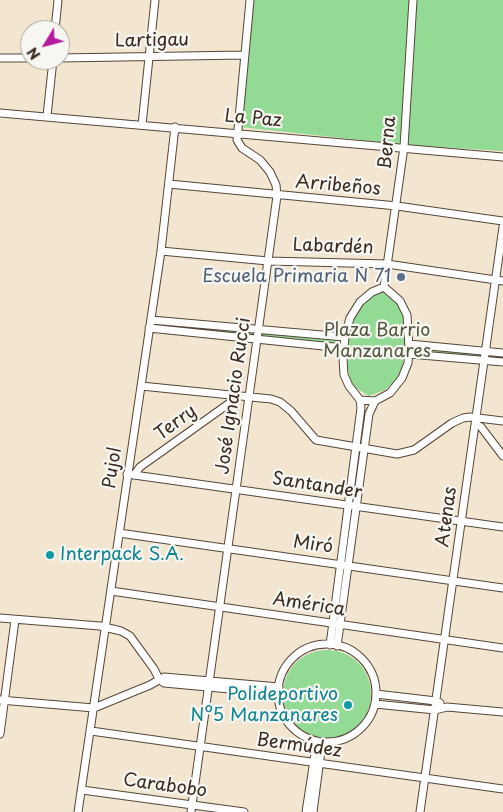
<!DOCTYPE html>
<html>
<head>
<meta charset="utf-8">
<style>
	body { margin:0 }
	#map { position:relative; width:503px; height:812px; overflow:hidden; background:#f2e6d0; font-family:"Playpen Sans",sans-serif }
	canvas { display:block }
	.north { position:absolute; left:20px; top:20px; width:50px; height:50px; box-sizing:border-box; background:#f6f6f2; border:1px solid #aba49d; border-radius:50%; rotate:233deg; font-size:14px; font-weight:700; line-height:20px; text-align:center; color:#3b2a1e }
	.north::after { content:''; display:block; margin:auto; width:18px; height:22px; background:#b5179e; clip-path:polygon(50% 0,100% 100%,50% 72%,0 100%) }
</style>
</head>
<body>
<div id="map">
<canvas width="503" height="812"></canvas>
<div class="north">N</div>
</div>
<script>
const ctx = document.querySelector('canvas').getContext('2d');
ctx.lineJoin = 'round';
function fill(path, color) { ctx.fillStyle = color; ctx.fill(path, 'evenodd'); }
const poly = rows => new Path2D(rows.map(r => 'M' + r).join(''));
function strokePath(path, color, width, dash) { ctx.strokeStyle = color; ctx.lineWidth = width; ctx.lineCap = dash ? 'butt' : 'round'; ctx.setLineDash(dash || []); ctx.stroke(path); }
function label(font, color, halo, rows, align = 'center') {
  ctx.font = font + ' "Playpen Sans",sans-serif'; ctx.lineWidth = 4.5; ctx.setLineDash([]); ctx.textBaseline = 'middle'; ctx.strokeStyle = halo; ctx.fillStyle = color; for (const [text, x, y, turn = 0] of rows) {
    ctx.save(); ctx.translate(x, y); ctx.rotate((+turn || 0) * Math.PI / 180); ctx.textAlign = isNaN(turn) ? turn : align; if (halo) ctx.strokeText(text, 0, 0); ctx.fillText(text, 0, 0); ctx.restore();
  }
}
fill(poly([
	[254,0,409,0,401,140,398,144,240,127],
	[416,0,503,0,503,151,407,145],
	[382,291,392,295,401,308,406,327,406,354,400,372,395,381,385,390,369,396,356,388,350,379,348,368,348,337,353,320,362,303,376,293],
	[153,322,256,332,255,336,152,327],
	[263,332,342,340,342,346,262,338],
	[412,348,484,354,484,358,412,352],
	'283 694a44 44 0 1 1 88 0a44 44 0 1 1-88 0Z'
]), '#93da94');
const minor = poly([
	[55,30,58,0],
	[0,58,30,58],
	[60,58,244,55],
	[0,113,503,157],
	[47,116,53,60],
	[142,125,155,0],
	[169,184,397,206,503,221],
	[161,251,268,261,387,264,503,281],
	[384,287,404,147,413,0],
	[151,320,345,337],
	[149,328,343,348],
	[409,344,503,353],
	[409,354,503,362],
	[141,386,271,399,280,402,291,411,316,440,397,454,414,450,452,423,463,418,470,417,503,421],
	[360,400,375,401,390,393,402,378,408,363,409,348,407,315,400,301,384,287],
	[476,424,481,427,503,456],
	[127,474,503,527],
	[134,475,140,467,231,402,238,395],
	[119,533,503,588],
	[111,591,503,648],
	[0,618,100,626,121,631,130,636,154,669,159,679,164,683,273,693,279,695],
	'278 693a49 49 0 1 1 98 0a49 49 0 1 1-98 0Z',
	[330,645,361,408,360,400,349,386,344,375,343,358,345,337,350,318,360,302,372,292,384,287],
	[337,646,369,414,375,401],
	[376,694,436,701,440,703],
	[0,700,94,708,150,685,164,677,279,687],
	[375,704,435,710,447,707,503,712],
	[91,731,503,789],
	[0,734,15,620],
	[82,790,244,812],
	[78,812,161,251,175,127],
	[191,812,277,196,276,185,270,172,260,160,242,148,237,140,250,0],
	[306,812,315,754,311,739],
	[313,812,321,751,326,742],
	[420,812,503,227]
]);
strokePath(minor, '#564639', 9);
strokePath(minor, '#fff', 7);
for (const [x, y, r, color] of [
	[401,277,5,"#5c6f8a"],
	[50,555,5,"#0f9aa8"],
	[348,705,5,"#0f9aa8"]
]) { const dot = new Path2D(); dot.arc(x, y, r, 0, 2 * Math.PI); ctx.fillStyle = color; ctx.fill(dot); strokePath(dot, '#f6f6f2', 2); }
label('18px', '#3b2a1e', '#f6f6f2', [
	["Lartigau",152,41,-1],
	["La Paz",253,119,5],
	["Berna",388,143,-85],
	["Arribeños",338,186,5],
	["Labardén",333,247,2],
	["José Ignacio Rucci",234,396,-82],
	["Terry",176,423,-36],
	["Pujol",113,468,-81],
	["Santander",317,486,9],
	["Atenas",447,517,-82],
	["Miró",313,545,8],
	["América",309,605,9],
	["Bermúdez",299,746,8],
	["Carabobo",165,786,8]
]);
label('18px', '#4e5e75', '#f6f6f2', [
	["Escuela Primaria N 71",391,277]
], 'right');
label('18px', '#51563c', '#f6f6f2', [
	["Plaza Barrio",377,331],
	["Manzanares",377,352]
]);
label('18px', '#0d838f', '#f6f6f2', [
	["Interpack S.A.",60,555],
	["Polideportivo",338,695,"right"],
	["Nº5 Manzanares",338,716,"right"]
], 'left');
</script>
</body>
</html>
